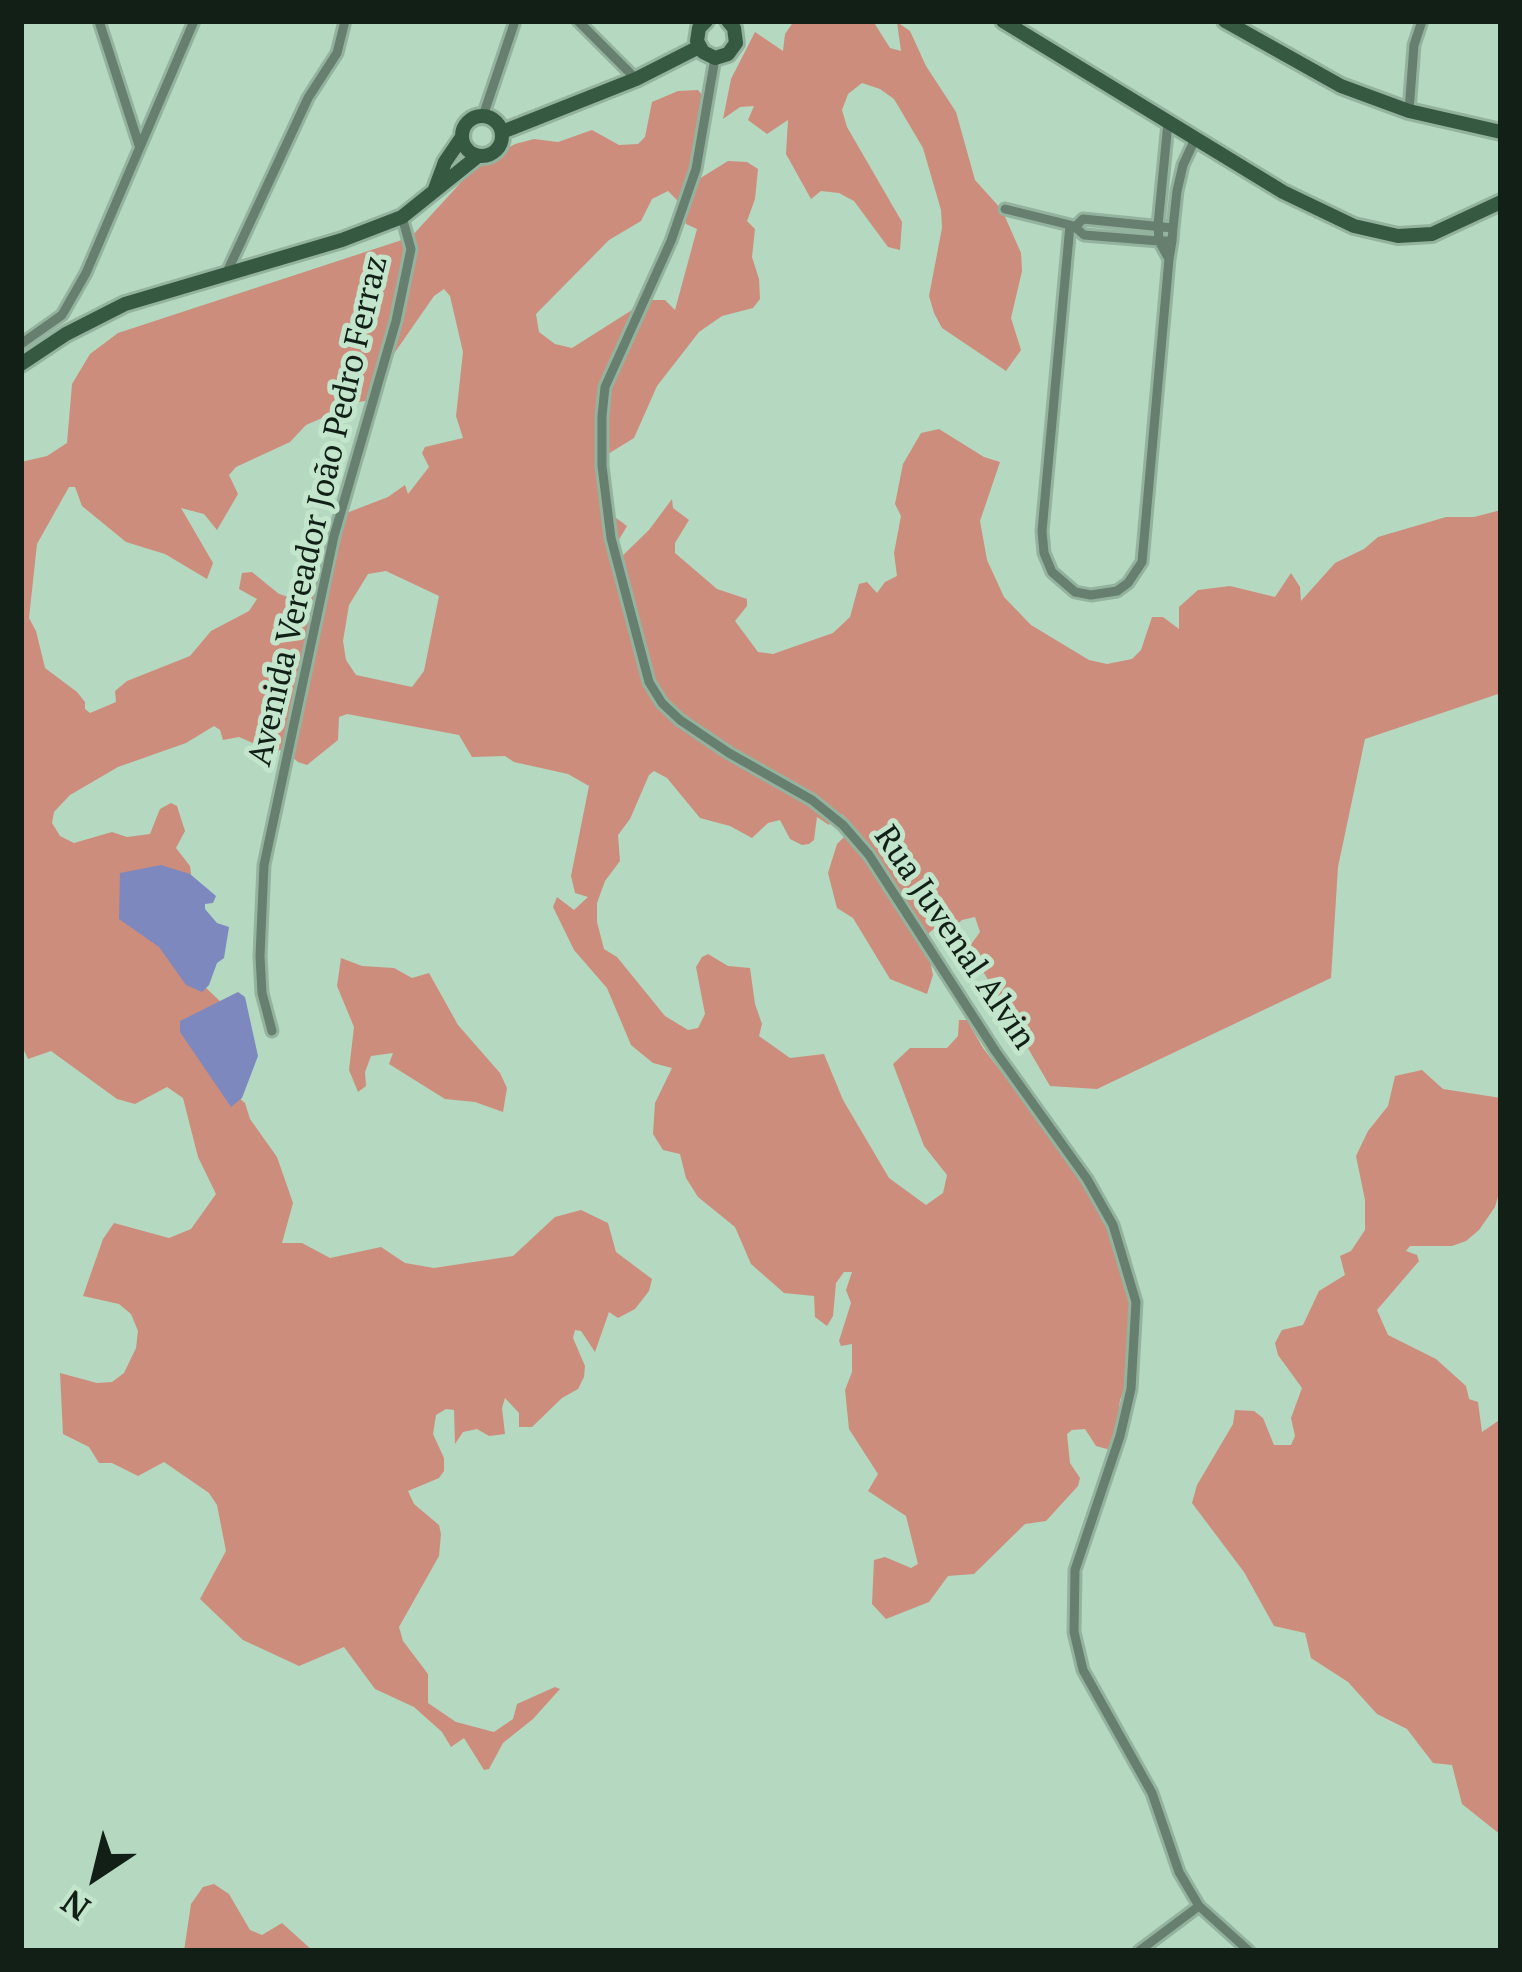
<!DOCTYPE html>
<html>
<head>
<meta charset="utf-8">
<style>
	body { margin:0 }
	#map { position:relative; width:1522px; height:1972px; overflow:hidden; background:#b5d8c0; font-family:"PT Serif",serif }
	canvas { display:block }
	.frame { position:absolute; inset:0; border:24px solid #111f16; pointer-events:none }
	.north { position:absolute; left:36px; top:1816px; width:120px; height:120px; -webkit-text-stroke:9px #c2e5cc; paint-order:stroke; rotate:215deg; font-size:33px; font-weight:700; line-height:48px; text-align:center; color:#111f16 }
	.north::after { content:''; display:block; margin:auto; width:42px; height:54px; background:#111f16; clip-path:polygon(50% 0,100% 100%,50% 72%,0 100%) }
</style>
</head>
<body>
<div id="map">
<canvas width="1522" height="1972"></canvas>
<div class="frame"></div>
<div class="north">N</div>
</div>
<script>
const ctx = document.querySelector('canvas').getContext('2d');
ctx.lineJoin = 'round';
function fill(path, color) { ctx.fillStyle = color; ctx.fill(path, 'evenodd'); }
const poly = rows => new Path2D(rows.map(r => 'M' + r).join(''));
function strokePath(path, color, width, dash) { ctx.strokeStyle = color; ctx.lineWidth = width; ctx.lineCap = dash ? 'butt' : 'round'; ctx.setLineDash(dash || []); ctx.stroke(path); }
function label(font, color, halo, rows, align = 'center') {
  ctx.font = font + ' "PT Serif",serif'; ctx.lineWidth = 10; ctx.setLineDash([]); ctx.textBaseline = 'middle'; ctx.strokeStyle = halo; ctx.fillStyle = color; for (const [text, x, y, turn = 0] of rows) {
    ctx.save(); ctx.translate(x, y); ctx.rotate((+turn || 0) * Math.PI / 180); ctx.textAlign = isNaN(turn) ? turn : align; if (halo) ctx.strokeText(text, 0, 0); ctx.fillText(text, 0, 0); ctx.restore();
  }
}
fill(poly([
	[794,21,873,21,890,48,901,51,897,22,910,31,926,66,956,112,975,180,1002,210,1021,253,1022,271,1011,318,1021,350,1006,371,942,328,934,313,929,296,942,228,941,210,923,148,894,99,880,89,862,83,848,94,842,110,847,127,902,222,900,250,888,247,854,201,839,193,821,191,811,199,786,154,788,120,767,134,748,120,754,106,740,107,723,119,731,79,755,32,783,51,785,34],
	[698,90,702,95,702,121,696,169,699,179,728,161,747,162,758,169,755,199,747,221,755,229,752,257,759,279,760,299,753,308,722,316,699,332,657,386,634,438,608,454,612,515,627,526,617,543,617,561,649,530,672,499,673,508,689,520,675,543,675,553,717,589,747,599,747,606,735,621,758,652,773,654,833,633,850,617,859,584,867,582,877,593,885,582,897,576,894,553,901,516,895,504,903,464,921,433,939,429,984,457,1000,462,980,521,987,560,1004,597,1031,625,1089,660,1107,664,1132,659,1141,650,1152,617,1163,617,1179,629,1179,607,1198,590,1230,586,1275,597,1291,573,1300,587,1301,601,1335,563,1364,549,1378,537,1446,517,1474,517,1501,510,1501,693,1365,739,1338,867,1331,978,1097,1089,1050,1086,980,966,969,961,967,950,980,932,975,917,962,920,949,931,935,928,929,933,926,942,933,975,927,994,890,979,853,918,837,908,828,873,837,844,851,830,851,823,843,815,834,812,829,825,817,817,814,840,809,844,802,845,790,839,780,820,768,823,752,838,730,826,700,818,667,778,654,771,649,775,630,819,618,835,620,861,605,881,597,903,597,922,604,949,617,957,665,1016,688,1030,698,1028,705,1014,696,967,702,957,708,954,728,966,750,968,755,1004,762,1024,759,1036,790,1058,824,1054,843,1100,889,1178,926,1205,943,1193,947,1175,924,1146,893,1064,910,1048,947,1048,958,1036,959,1020,967,1020,983,1048,1121,1228,1131,1259,1140,1308,1135,1366,1120,1400,1114,1451,1096,1446,1085,1429,1072,1430,1067,1434,1070,1463,1080,1478,1078,1486,1046,1521,1025,1524,974,1574,948,1576,929,1602,886,1619,872,1604,874,1560,885,1557,911,1568,918,1564,906,1516,868,1491,878,1474,849,1429,845,1390,852,1372,852,1344,841,1346,839,1341,851,1303,846,1290,852,1272,844,1272,836,1283,833,1316,827,1326,815,1317,814,1296,784,1293,751,1264,735,1227,698,1197,686,1178,680,1154,663,1150,653,1134,655,1103,672,1068,653,1063,631,1045,607,988,574,950,553,907,557,897,574,910,588,897,575,893,571,876,589,786,568,774,514,762,505,756,472,757,459,735,347,714,339,717,338,740,307,765,298,762,284,750,271,751,239,737,223,740,220,730,214,726,186,743,118,767,70,795,54,812,52,823,60,836,74,843,112,832,127,837,150,834,160,809,171,803,177,806,185,831,176,848,190,866,191,874,184,885,172,956,222,1003,230,1090,245,1103,250,1119,277,1157,293,1203,282,1243,302,1243,330,1258,381,1247,405,1263,434,1268,513,1256,555,1217,581,1210,608,1223,616,1252,652,1279,649,1291,635,1309,618,1318,609,1312,595,1352,581,1331,575,1330,573,1338,585,1366,584,1377,578,1389,562,1398,532,1427,519,1427,519,1413,505,1398,502,1408,505,1434,489,1436,477,1429,463,1432,455,1444,454,1410,446,1409,436,1415,433,1434,444,1458,444,1471,439,1478,408,1491,414,1504,439,1525,441,1534,439,1556,399,1627,403,1641,428,1674,428,1703,456,1722,494,1732,513,1719,517,1704,555,1687,560,1689,533,1719,503,1743,489,1769,484,1770,464,1738,451,1747,442,1732,414,1707,375,1689,344,1647,299,1666,243,1640,200,1599,226,1551,217,1505,209,1493,164,1462,138,1476,112,1463,99,1463,89,1447,63,1434,60,1373,97,1383,112,1382,124,1373,136,1348,138,1331,131,1314,119,1304,83,1296,103,1239,114,1223,169,1238,191,1229,216,1194,198,1157,183,1098,167,1087,135,1104,117,1099,51,1051,28,1059,21,1044,21,462,47,456,67,443,72,384,90,354,118,333,411,237,476,166,515,144,534,139,558,142,592,130,619,145,638,144,645,137,652,102,678,91],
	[668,191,679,202,686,224,697,229,675,310,665,300,639,300,632,310,572,348,555,344,539,332,536,314,609,240,641,221,652,199],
	[444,289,450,296,463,352,456,416,463,438,425,447,422,453,429,467,408,494,405,485,388,497,336,517,330,531,301,566,295,599,279,594,252,572,242,573,239,589,257,599,249,611,211,631,190,656,127,681,115,691,116,702,90,713,85,709,85,702,77,692,45,668,36,631,29,618,37,544,69,487,75,487,82,506,126,542,165,554,207,579,213,563,181,508,204,514,217,530,238,494,229,475,236,467,290,442,306,425,359,402,378,399,393,355,434,296],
	[386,571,439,596,424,671,412,687,356,675,346,660,343,641,349,605,368,574],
	[341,958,362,966,394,968,412,978,429,973,458,1025,500,1073,507,1088,503,1112,475,1102,445,1099,389,1064,393,1053,371,1056,365,1072,366,1086,358,1092,349,1070,354,1027,337,986],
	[1422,1070,1443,1089,1501,1098,1501,1186,1495,1207,1479,1230,1466,1241,1452,1246,1410,1246,1406,1251,1417,1255,1419,1261,1377,1310,1388,1335,1436,1359,1466,1386,1469,1399,1478,1402,1482,1432,1501,1419,1501,1835,1462,1804,1452,1765,1433,1763,1407,1729,1377,1714,1348,1682,1311,1658,1305,1633,1274,1626,1244,1572,1192,1503,1197,1485,1233,1424,1235,1410,1254,1411,1263,1418,1274,1445,1291,1445,1295,1436,1291,1418,1302,1388,1278,1355,1275,1343,1282,1330,1303,1325,1319,1291,1345,1275,1340,1256,1351,1251,1365,1230,1365,1200,1356,1156,1368,1131,1388,1106,1395,1076],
	[214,1884,229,1894,250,1930,262,1935,282,1923,313,1951,184,1951,191,1904,203,1887]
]), '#cd8d7c');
fill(poly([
	[161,865,190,874,216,896,213,903,205,904,205,909,217,923,229,927,224,958,217,963,209,985,202,992,186,985,159,947,119,919,120,873],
	[238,992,245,997,258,1056,242,1098,231,1107,180,1032,180,1021]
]), '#7d88bf');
const street = poly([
	[99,21,139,145],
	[578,21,636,79],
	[715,58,696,169,671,241,605,387,602,416,602,466,611,538,649,682,662,703,680,720,729,753,812,800,843,825,869,855,996,1052,1087,1179,1113,1225,1136,1302,1131,1389,1120,1436,1075,1570,1074,1632,1083,1670,1152,1793,1179,1872,1199,1906,1249,1951],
	[1409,111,1414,45,1422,21],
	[483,116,515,21],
	[1168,123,1158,225,1159,241,1172,241],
	[1005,209,1070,225],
	[1075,227,1084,235,1159,241,1169,259],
	[1173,228,1083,219,1075,227,1070,225,1042,531,1044,553,1052,572,1075,592,1091,595,1117,591,1128,583,1142,562,1169,259,1172,241,1173,228,1177,191,1183,165,1195,139],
	[227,272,308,98,337,53,345,21],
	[21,344,62,315,86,273,194,21],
	[272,1031,262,993,260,956,264,865,334,536,396,321,411,249,402,217],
	[1139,1951,1199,1906]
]);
const secondary = poly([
	[706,21,699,28,697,41,703,52,715,58,728,54,736,43,734,28,728,21],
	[1003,21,1283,192,1354,226,1398,236,1432,234,1501,202],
	[1225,21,1341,86,1409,111,1501,132],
	'462 136a20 20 0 1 1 40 0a20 20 0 1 1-40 0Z',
	[502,132,636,79,699,47],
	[435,189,445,162,462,137],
	[21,364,66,334,125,304,342,240,402,217,478,156]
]);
strokePath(street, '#94b39e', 15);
strokePath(secondary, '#94b39e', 20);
strokePath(street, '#677f6f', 9);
strokePath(secondary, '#365942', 14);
label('33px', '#111f16', '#c2e5cc', [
	["Avenida Vereador João Pedro Ferraz",319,511,-77],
	["Rua Juvenal Alvin",954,938,56]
]);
</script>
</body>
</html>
